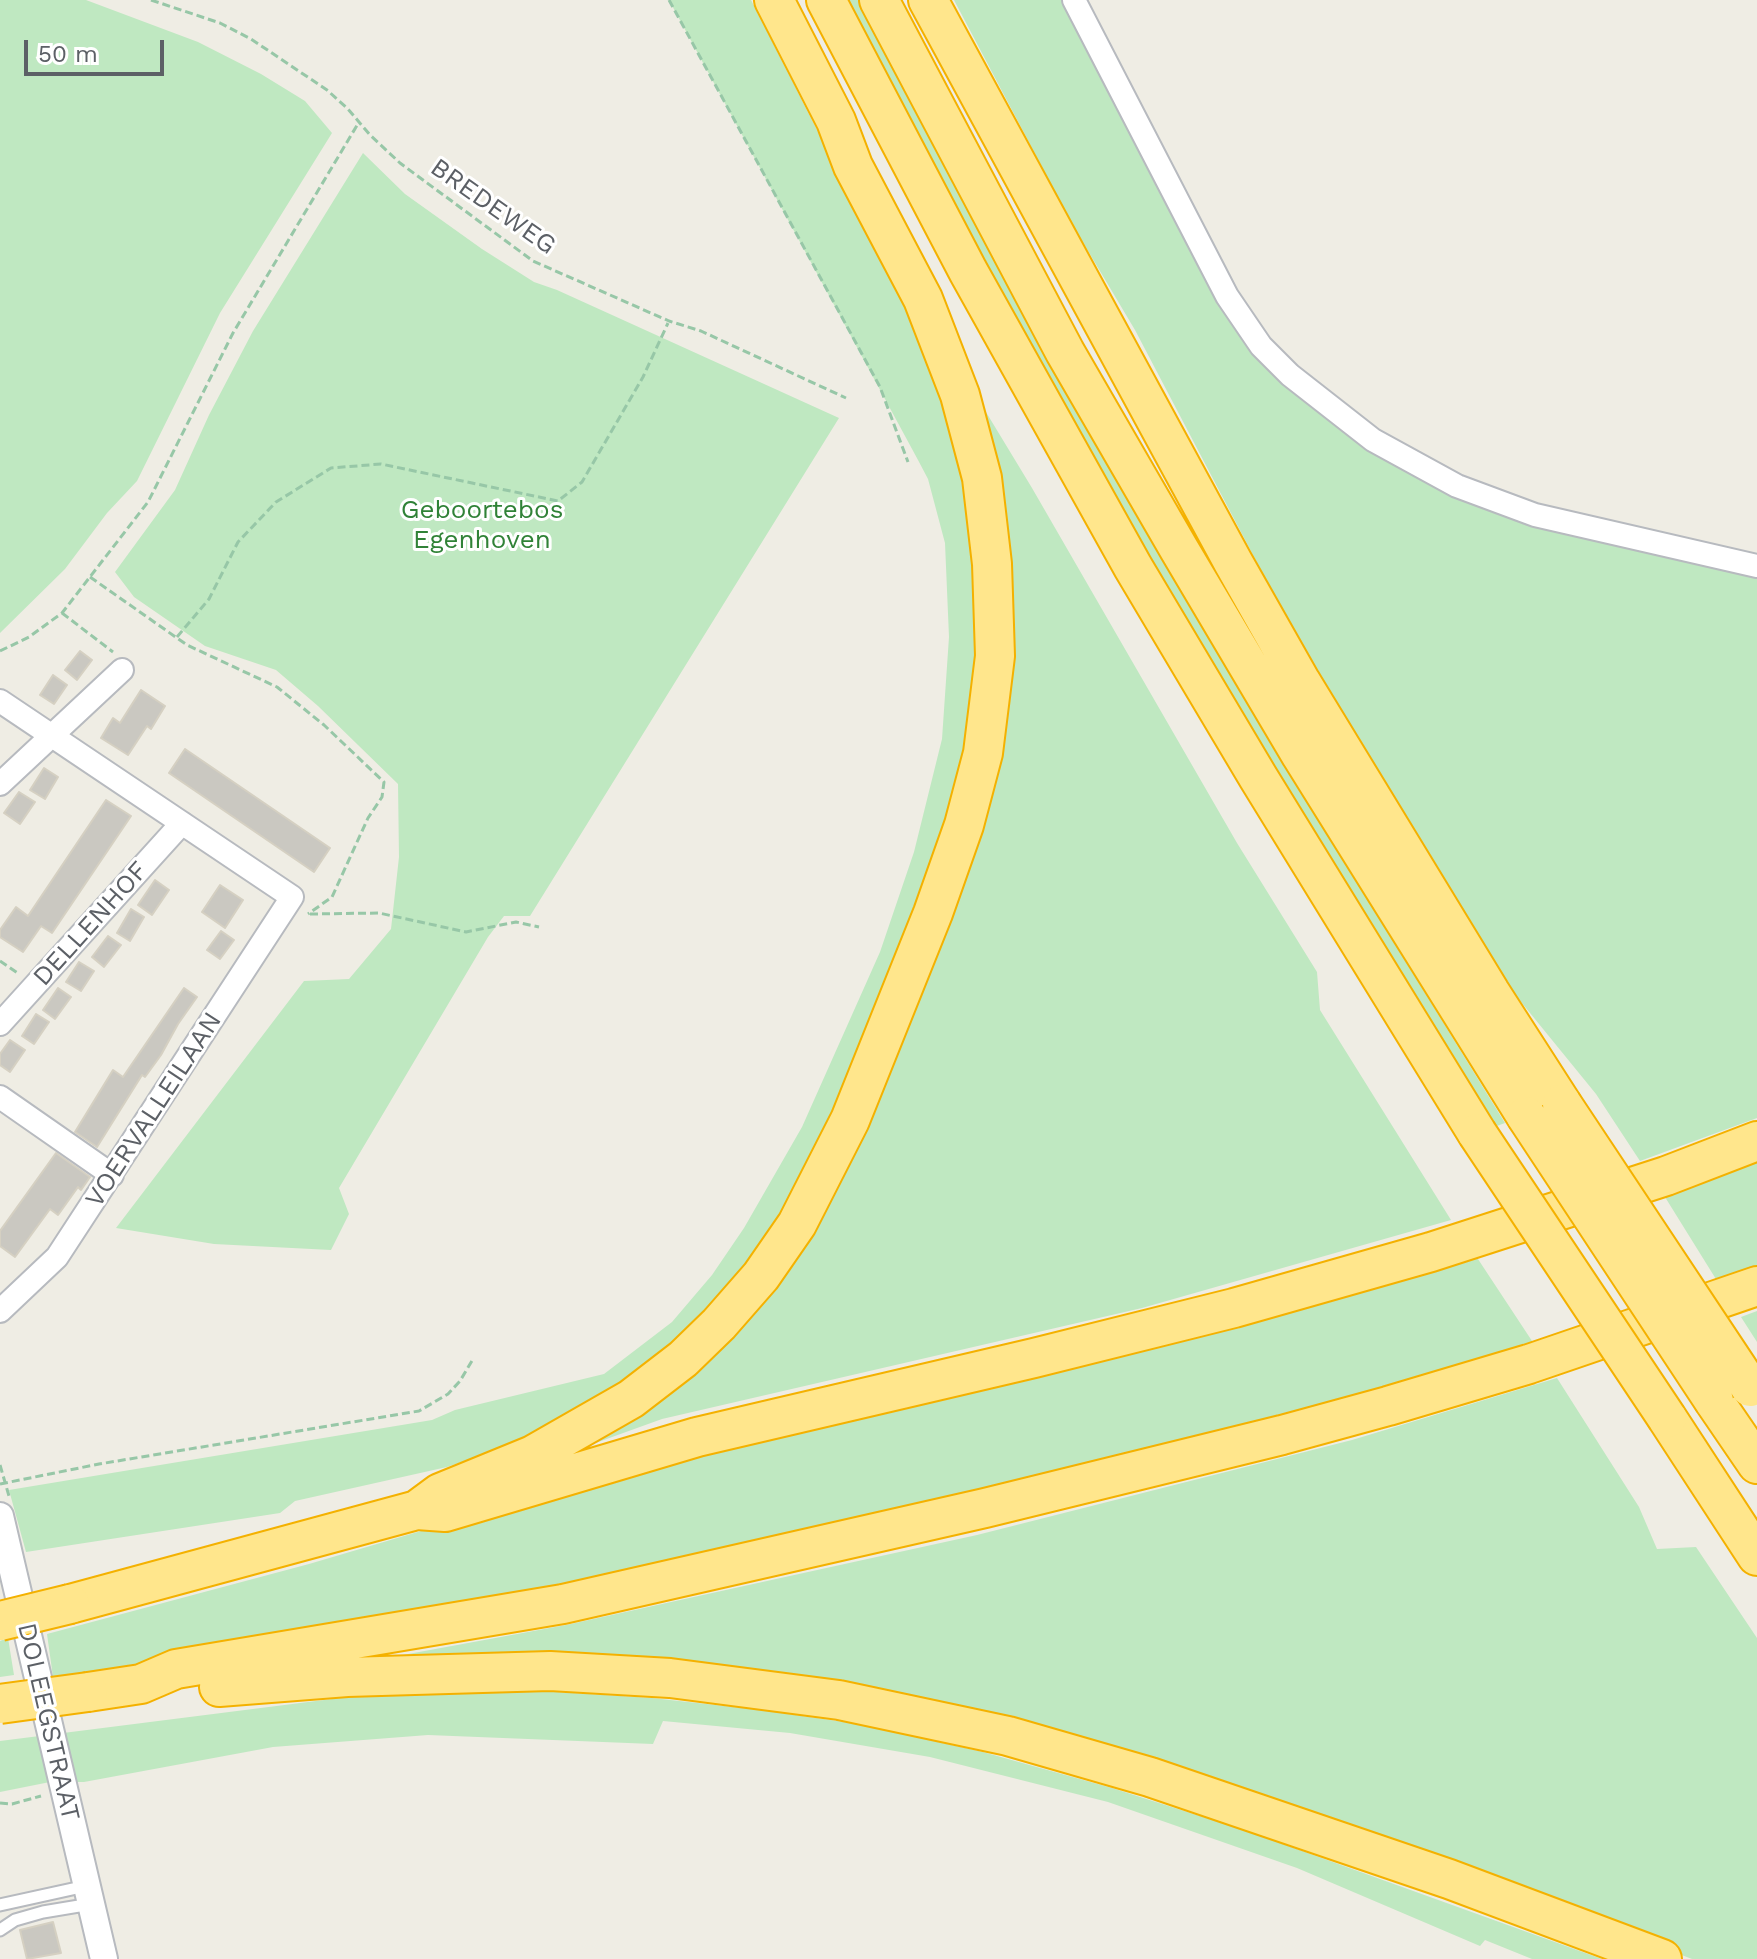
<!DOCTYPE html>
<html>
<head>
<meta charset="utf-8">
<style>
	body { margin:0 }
	#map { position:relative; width:1757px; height:1959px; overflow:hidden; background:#efede4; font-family:"Work Sans",sans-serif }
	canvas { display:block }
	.scale { position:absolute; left:24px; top:40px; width:140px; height:36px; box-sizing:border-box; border:4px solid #5c6066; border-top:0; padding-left:10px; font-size:24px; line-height:28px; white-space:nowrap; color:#5c6066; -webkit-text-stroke:6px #fff; paint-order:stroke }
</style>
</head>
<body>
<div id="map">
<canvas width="1757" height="1959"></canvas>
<div class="scale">50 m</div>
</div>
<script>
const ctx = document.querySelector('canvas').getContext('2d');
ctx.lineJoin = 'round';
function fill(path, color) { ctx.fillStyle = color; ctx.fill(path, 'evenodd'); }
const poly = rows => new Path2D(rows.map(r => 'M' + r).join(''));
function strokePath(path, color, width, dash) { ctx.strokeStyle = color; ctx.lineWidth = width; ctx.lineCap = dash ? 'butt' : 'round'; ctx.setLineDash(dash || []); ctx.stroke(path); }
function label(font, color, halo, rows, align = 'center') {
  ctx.font = font + ' "Work Sans",sans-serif'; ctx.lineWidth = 6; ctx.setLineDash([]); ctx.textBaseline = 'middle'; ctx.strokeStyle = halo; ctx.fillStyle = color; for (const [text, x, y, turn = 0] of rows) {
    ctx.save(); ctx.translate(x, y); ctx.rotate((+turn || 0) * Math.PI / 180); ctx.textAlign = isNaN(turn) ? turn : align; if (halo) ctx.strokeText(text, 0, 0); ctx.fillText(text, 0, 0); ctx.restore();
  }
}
fill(poly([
	[0,0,86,0,198,42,261,74,305,101,332,133,220,313,137,481,107,513,65,569,0,633],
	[669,0,751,0,875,244,918,336,955,443,976,550,978,640,971,730,932,879,828,1133,791,1202,753,1261,707,1315,650,1364,525,1440,447,1467,295,1501,280,1513,26,1552,9,1490,432,1420,455,1410,604,1374,672,1322,712,1275,744,1228,802,1127,880,952,914,852,942,739,949,637,945,543,928,479,918,460],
	[843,0,858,0,990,252,1156,547,1283,762,1505,1123,1494,1127,1270,769,1146,555,979,257],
	[954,0,1067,0,1252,347,1460,496,1757,575,1757,1118,1640,1161,1596,1094,1495,970,1329,700,1135,330,1072,224],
	[363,153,405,194,482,249,534,282,557,290,839,418,530,916,504,916,488,937,339,1188,349,1214,331,1250,214,1244,116,1228,304,981,349,979,391,929,399,857,398,784,318,706,276,670,205,646,134,597,115,572,175,490,209,415,253,331],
	[972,389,1032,488,1237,843,1317,972,1320,1010,1451,1220,1142,1308,662,1419,565,1454,756,1304,985,792],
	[1757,1155,1757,1270,1719,1284,1660,1189],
	[1472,1250,1534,1344,1273,1420,478,1608,260,1647,53,1677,47,1634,309,1564,594,1480],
	[1757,1311,1757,1342,1741,1317],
	[1557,1378,1639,1507,1657,1549,1696,1547,1757,1638,1757,1959,1692,1959,1477,1876,1129,1757,381,1659,566,1625,977,1535,1352,1440],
	[8,1638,14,1675,0,1677,0,1641],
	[511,1689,652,1698,761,1710,858,1724,983,1752,1112,1788,1244,1830,1602,1959,1532,1959,1485,1940,1480,1946,1297,1868,1108,1802,930,1757,790,1733,663,1721,653,1744,428,1735,273,1747,84,1782,50,1782,0,1792,0,1741,395,1691]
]), '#bfe8c1');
const building = poly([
	[80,651,92,660,77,680,65,670,80,651],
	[53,675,67,685,54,704,40,695,53,675],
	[141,690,165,706,151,729,147,726,128,755,101,738,113,718,120,723,141,690],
	[185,749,330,848,314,872,169,773,185,749],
	[44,768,58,777,45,799,30,790,44,768],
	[19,792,35,802,20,824,4,813,19,792],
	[106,800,131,816,52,933,41,926,23,952,0,937,0,930,16,907,28,916,106,800],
	[155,880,169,890,152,915,138,905,155,880],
	[220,885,243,900,225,928,202,912,220,885],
	[131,909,144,917,130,941,117,933,131,909],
	[221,931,234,940,220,959,207,950,221,931],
	[108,936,121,945,104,967,92,957,108,936],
	[79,962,94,971,81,991,66,982,79,962],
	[58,988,71,997,55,1019,43,1010,58,988],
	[184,988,197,997,178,1024,161,1055,145,1077,142,1075,97,1147,75,1132,113,1070,123,1077,184,988],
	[36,1014,49,1022,34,1044,22,1036,36,1014],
	[10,1040,25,1050,10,1072,0,1065,0,1054,10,1040],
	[56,1153,90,1177,81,1190,78,1187,58,1215,50,1209,15,1257,0,1246,0,1231,56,1153],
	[53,1922,61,1953,27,1959,20,1930,53,1922]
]);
fill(building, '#cac8c1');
strokePath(building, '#d5d0c2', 2);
const service = poly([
	[0,1905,86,1886],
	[0,1930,15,1920,43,1912,91,1904]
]);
const minor = poly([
	[1074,0,1227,296,1261,346,1290,375,1373,440,1457,486,1535,515,1757,566],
	[0,701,292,897,57,1257,0,1311],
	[0,784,122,670],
	[0,1024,182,823],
	[0,1097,112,1175]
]);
const tertiary = poly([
	[0,1516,104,1959]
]);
const motorway = poly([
	[826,0,968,271,1133,567,1258,777,1477,1133],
	[879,0,1065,352,1179,549,1301,755,1526,1116],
	[928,0,1233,562,1301,682,1490,992,1562,1104],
	[1714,1401,1757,1464],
	[1667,1418,1757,1556],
	[417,1510,440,1493,533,1455,631,1399,683,1359,719,1324,761,1276,797,1224,850,1120,933,913,964,825,983,753,995,656,992,564,982,478,960,395,923,299,853,166,836,121,774,0],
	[70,1604,417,1510,445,1512,697,1437,1034,1358,1234,1308,1431,1252,1666,1176,1757,1141],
	[219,1687,347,1677,550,1671,670,1678,839,1700,1008,1736,1150,1777,1449,1879,1662,1959],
	[88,1692,141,1684,176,1669,563,1604,985,1508,1282,1435,1388,1406,1529,1364,1757,1286]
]);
strokePath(service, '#b7babf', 15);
strokePath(minor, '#b7babf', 26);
strokePath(tertiary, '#b7babf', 30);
strokePath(motorway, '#f4b100', 42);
strokePath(poly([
	[151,0,220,23,251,39,327,90,348,109,370,135,400,163,533,261,669,321,701,331,846,398],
	[669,0,880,387,908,462],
	[90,577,187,645,277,687,324,725,384,782,382,797,368,818,332,897,308,914],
	[62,613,113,652],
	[177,637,209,599,238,542,276,502,331,468,381,464,558,501,582,482,643,377,668,323],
	[0,651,29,637,62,613,148,502,233,333,359,122],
	[310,914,379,913,466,932,516,922,539,927],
	[0,961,19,974],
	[0,1465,9,1496],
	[0,1484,99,1464,419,1411,448,1394,460,1381,473,1359],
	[0,1803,12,1804,41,1796]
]), '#97c7a7', 3, [8, 4]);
strokePath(service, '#fff', 11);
strokePath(minor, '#fff', 22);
strokePath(tertiary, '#fff', 26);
strokePath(motorway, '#ffe68c', 38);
const motorwayBridge = poly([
	[1562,1104,1750,1387],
	[1526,1116,1714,1401],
	[1477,1133,1667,1418],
	[0,1621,70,1604],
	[0,1704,88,1692]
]);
strokePath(motorwayBridge, '#f4b100', 42, []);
strokePath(motorwayBridge, '#ffe68c', 38);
label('26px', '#5c6066', '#fff', [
	["BREDEWEG",493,207,35],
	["DELLENHOF",91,924,-48],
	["VOERVALLEILAAN",154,1110,-57],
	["DOLEEGSTRAAT",48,1722,77]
]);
label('26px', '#308237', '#fff', [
	["Geboortebos",482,510],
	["Egenhoven",482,540]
]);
</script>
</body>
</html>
